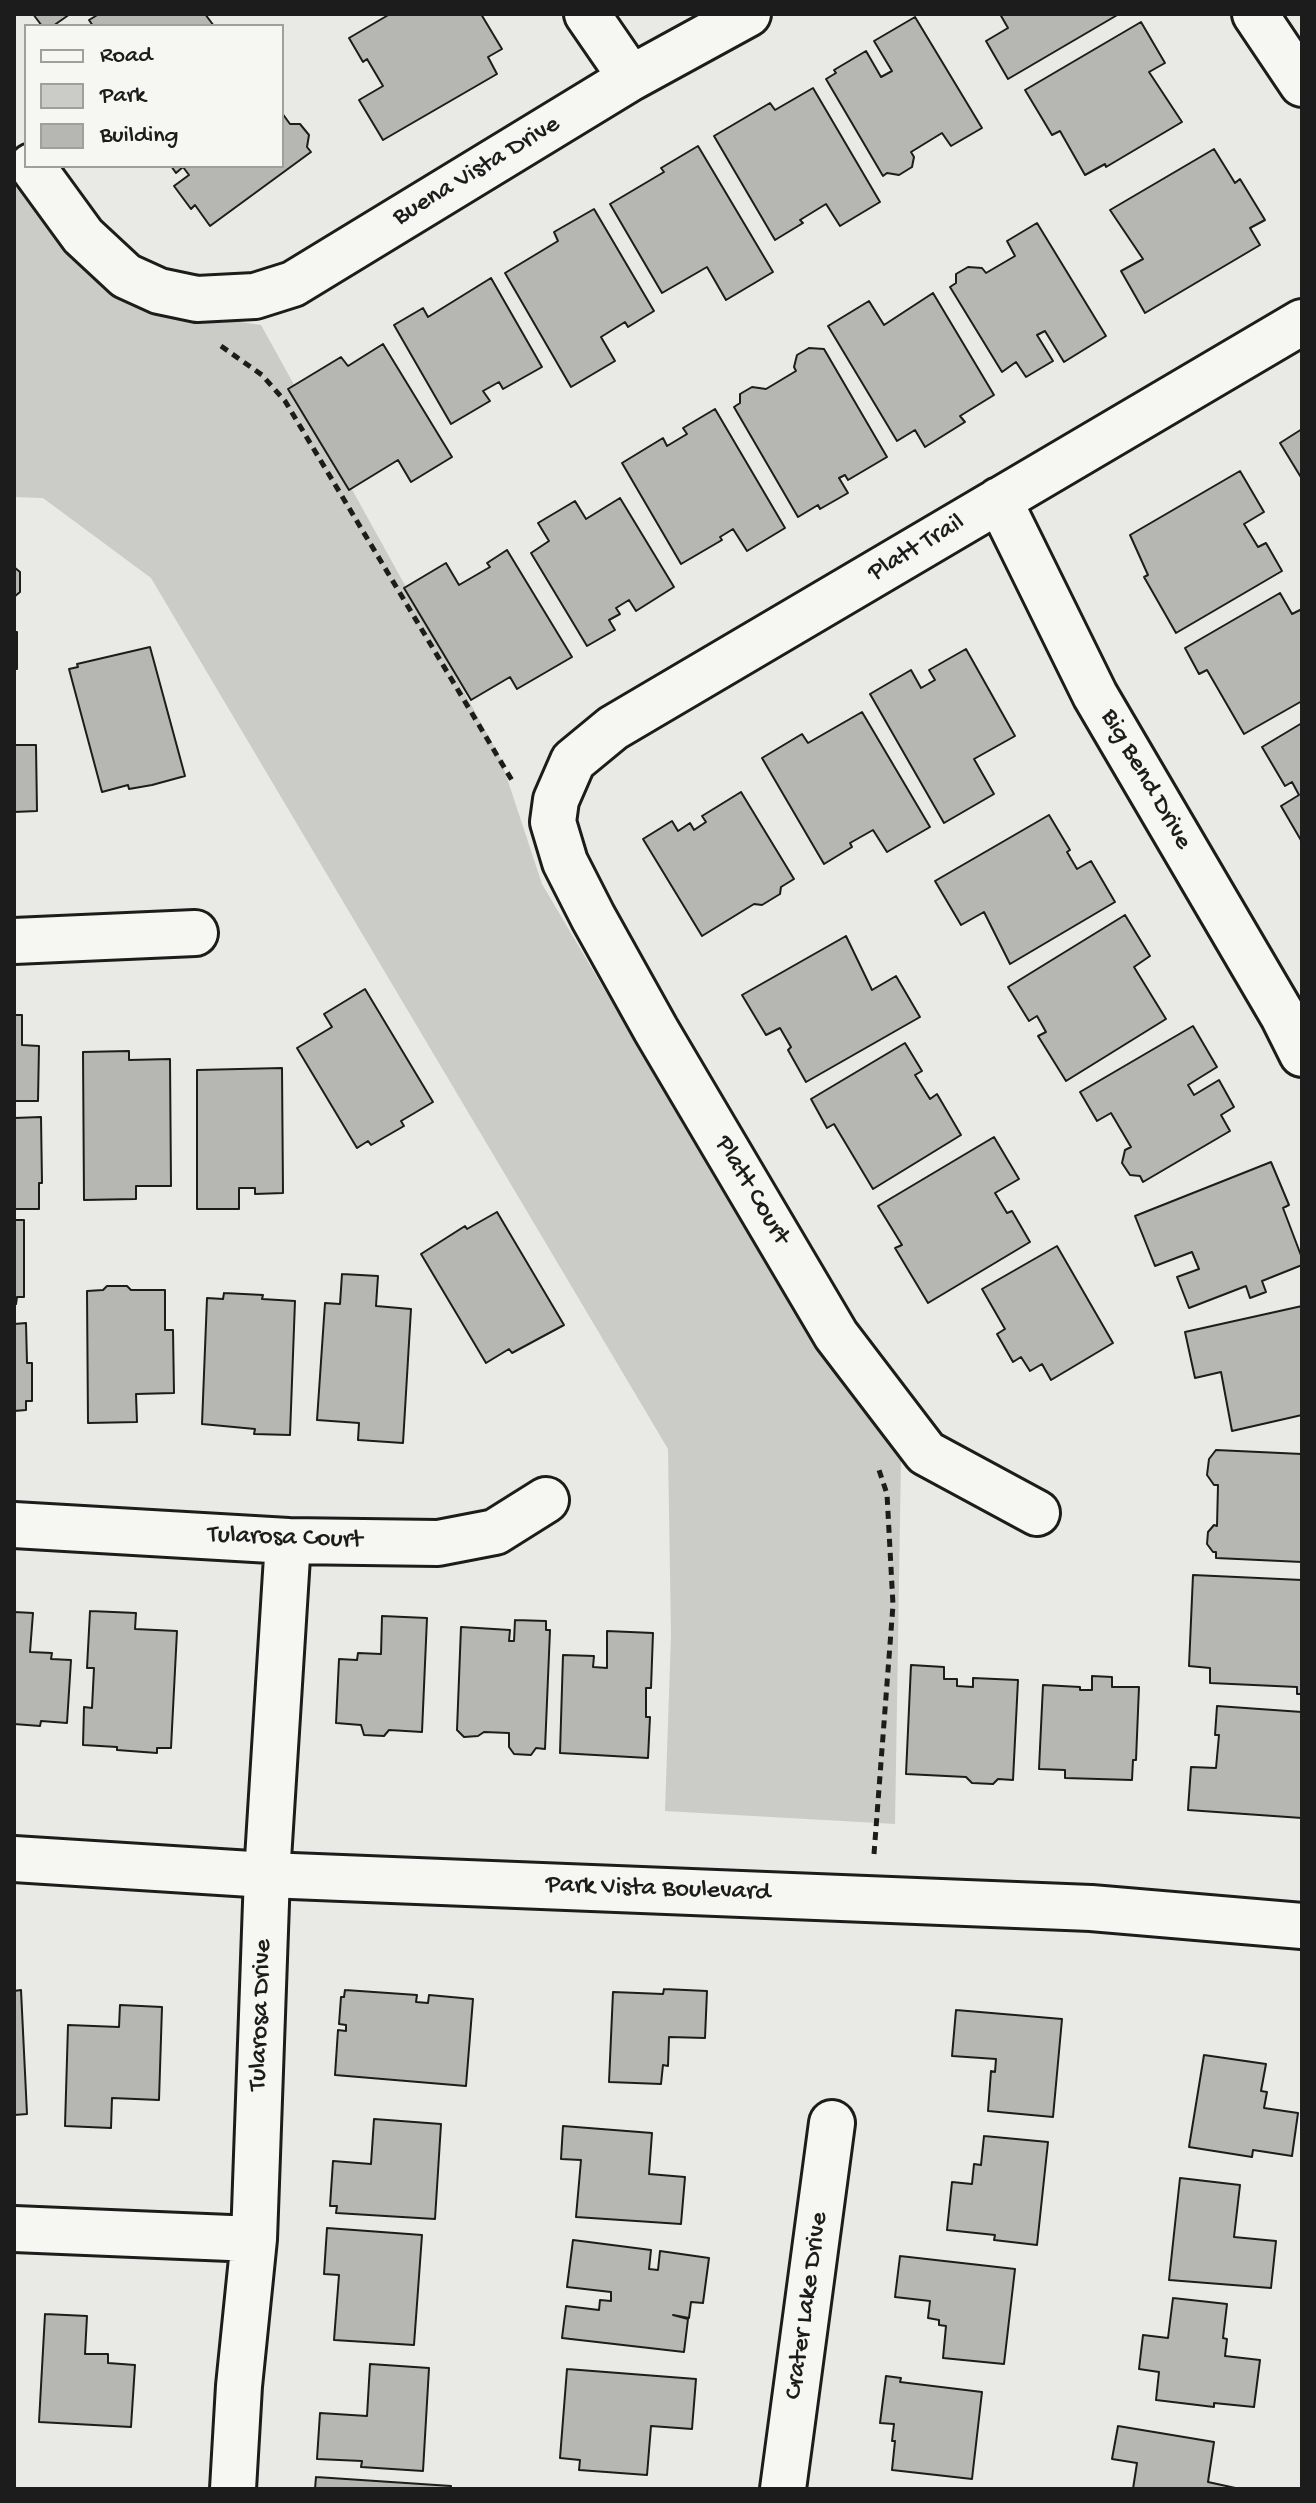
<!DOCTYPE html>
<html>
<head>
<meta charset="utf-8">
<style>
	body { margin:0 }
	#map { position:relative; width:1316px; height:2503px; overflow:hidden; background:#e9e9e5; font-family:"Gochi Hand",sans-serif }
	canvas { display:block }
	.frame { position:absolute; inset:0; border:16px solid #1c1c1c; pointer-events:none }
	.legend { position:absolute; left:24px; top:24px; width:260px; height:144px; box-sizing:border-box; background:#f6f6f2; border:2px solid #9f9f9c; margin:0; padding:10px 14px; list-style:none; font-size:24px; color:#1c1c1c }
	.legend li { display:flex; align-items:center; gap:16px; height:40px }
	.legend b { width:40px; border:2px solid #9f9f9c }
</style>
</head>
<body>
<div id="map">
<canvas width="1316" height="2503"></canvas>
<div class="frame"></div>
<ul class="legend">
<li><b style="height:10px;background:#f6f6f2"></b>Road</li>
<li><b style="height:22px;background:#cbcbc7"></b>Park</li>
<li><b style="height:22px;background:#b6b6b3"></b>Building</li>
</ul>
</div>
<script>
const ctx = document.querySelector('canvas').getContext('2d');
ctx.lineJoin = 'round';
function fill(path, color) { ctx.fillStyle = color; ctx.fill(path, 'evenodd'); }
const poly = rows => new Path2D(rows.map(r => 'M' + r).join(''));
function strokePath(path, color, width, dash) { ctx.strokeStyle = color; ctx.lineWidth = width; ctx.lineCap = dash ? 'butt' : 'round'; ctx.setLineDash(dash || []); ctx.stroke(path); }
function label(font, color, halo, rows, align = 'center') {
  ctx.font = font + ' "Gochi Hand",sans-serif'; ctx.lineWidth = 6; ctx.setLineDash([]); ctx.textBaseline = 'middle'; ctx.strokeStyle = halo; ctx.fillStyle = color; for (const [text, x, y, turn = 0] of rows) {
    ctx.save(); ctx.translate(x, y); ctx.rotate((+turn || 0) * Math.PI / 180); ctx.textAlign = isNaN(turn) ? turn : align; if (halo) ctx.strokeText(text, 0, 0); ctx.fillText(text, 0, 0); ctx.restore();
  }
}
fill(poly([
	[14,170,70,247,131,306,261,325,500,757,542,884,780,1287,901,1460,895,1824,665,1811,671,1635,668,1449,151,578,43,498,14,497]
]), '#cbcbc7');
const building = poly([
	[33,14,70,14,53,26,42,26,33,14],
	[99,14,205,14,214,26,93,26,89,20,99,14],
	[390,14,481,14,502,49,488,57,497,74,383,140,359,100,383,86,367,59,363,62,349,38,390,14],
	[1000,14,1119,14,1008,79,986,41,1008,28,1000,14],
	[915,17,982,128,951,146,942,133,911,152,914,157,912,167,899,175,887,173,883,176,826,79,836,73,834,70,866,51,881,77,892,71,874,41,915,17],
	[1141,22,1165,63,1149,72,1182,122,1106,167,1105,164,1085,175,1060,131,1052,135,1025,90,1141,22],
	[813,88,880,202,840,226,826,204,800,220,803,223,775,240,714,136,770,103,775,110,813,88],
	[282,113,290,124,300,124,309,135,307,147,311,152,210,226,195,205,191,209,174,186,189,175,183,167,176,173,171,166,282,166,282,113],
	[698,146,773,272,726,300,707,267,662,293,610,204,664,172,661,168,698,146],
	[1214,149,1235,183,1240,179,1265,220,1250,228,1260,245,1145,313,1121,271,1143,259,1110,210,1214,149],
	[594,209,654,311,628,327,625,322,601,337,615,361,571,387,505,273,558,241,554,232,594,209],
	[1037,223,1106,336,1064,362,1045,331,1037,335,1053,361,1026,377,1016,362,1002,372,950,287,956,283,956,274,968,267,982,268,986,273,1015,256,1007,241,1037,223],
	[491,278,542,367,503,389,499,382,483,391,490,401,451,424,394,325,423,308,428,317,491,278],
	[933,293,994,395,960,416,965,422,925,447,915,430,897,441,828,326,869,301,884,325,933,293],
	[383,344,452,457,411,482,398,460,349,490,288,389,341,357,348,366,383,344],
	[809,348,824,349,887,457,848,480,845,475,839,478,848,493,820,509,818,505,798,517,734,407,740,403,740,394,752,387,766,389,796,371,794,367,797,355,809,348],
	[715,409,785,528,747,551,733,529,720,537,722,540,681,564,622,463,663,438,667,446,687,434,683,428,715,409],
	[1302,429,1302,479,1280,443,1302,429],
	[1240,471,1264,512,1244,524,1258,547,1266,543,1282,571,1176,633,1144,577,1148,575,1130,535,1240,471],
	[620,498,674,587,636,611,629,600,616,608,620,614,609,620,615,630,587,646,531,553,549,541,538,523,575,501,586,519,620,498],
	[507,550,572,657,517,689,510,677,471,700,404,588,446,563,459,585,490,567,487,563,507,550],
	[14,567,20,572,20,592,14,597,14,567],
	[1280,593,1292,614,1302,609,1302,701,1244,734,1207,670,1199,674,1185,648,1280,593],
	[14,632,17,632,17,669,14,669,14,632],
	[150,647,185,776,152,785,129,789,128,785,102,792,69,669,78,667,77,664,150,647],
	[966,649,1015,736,974,759,994,794,944,823,870,694,911,670,921,688,935,680,929,670,966,649],
	[862,712,930,827,887,852,873,830,850,843,852,847,824,864,762,758,802,734,808,743,862,712],
	[1302,723,1302,842,1281,806,1299,795,1292,782,1285,786,1262,747,1302,723],
	[14,745,36,745,37,811,14,812,14,745],
	[741,792,794,879,781,887,780,894,762,905,754,904,702,936,643,839,672,821,678,831,690,823,694,830,706,822,702,816,741,792],
	[1049,815,1070,850,1067,852,1077,869,1091,861,1115,902,1010,964,984,912,961,925,935,881,1049,815],
	[1125,915,1150,956,1134,967,1166,1019,1066,1081,1038,1036,1046,1032,1037,1016,1029,1021,1008,987,1125,915],
	[846,936,872,990,896,976,920,1017,806,1082,788,1050,791,1047,780,1028,766,1035,742,995,846,936],
	[365,989,433,1102,401,1121,404,1126,371,1145,368,1141,357,1148,297,1048,332,1027,324,1014,365,989],
	[14,1015,22,1015,22,1045,39,1046,38,1101,14,1101,14,1015],
	[1193,1026,1217,1067,1188,1085,1194,1095,1219,1080,1234,1107,1221,1115,1230,1131,1143,1182,1140,1176,1130,1175,1122,1163,1125,1150,1131,1147,1111,1113,1097,1121,1080,1092,1193,1026],
	[905,1043,922,1071,915,1075,930,1099,937,1094,961,1135,873,1189,834,1124,827,1128,811,1099,905,1043],
	[129,1051,129,1060,170,1059,171,1186,136,1186,136,1199,84,1200,83,1052,129,1051],
	[282,1068,283,1193,255,1194,255,1188,239,1188,239,1209,197,1209,197,1070,282,1068],
	[41,1117,42,1183,39,1183,39,1209,14,1209,14,1118,41,1117],
	[994,1137,1019,1179,995,1193,1007,1213,1012,1211,1030,1242,928,1303,895,1248,902,1245,878,1206,994,1137],
	[1271,1162,1289,1205,1283,1208,1302,1258,1302,1265,1262,1281,1266,1292,1250,1298,1246,1286,1189,1308,1177,1277,1199,1269,1192,1252,1155,1266,1135,1216,1271,1162],
	[497,1212,564,1325,512,1353,509,1349,486,1363,421,1254,465,1226,467,1229,497,1212],
	[14,1220,24,1220,24,1297,17,1297,16,1304,14,1304,14,1220],
	[1057,1246,1113,1343,1051,1380,1042,1364,1030,1371,1021,1357,1013,1362,997,1334,1005,1329,982,1289,1057,1246],
	[342,1274,378,1276,376,1306,411,1309,403,1443,358,1440,359,1423,317,1420,325,1303,340,1304,342,1274],
	[107,1286,127,1286,131,1290,165,1290,165,1330,173,1330,174,1393,136,1394,137,1422,88,1423,87,1291,103,1290,107,1286],
	[224,1293,263,1295,262,1299,295,1301,290,1435,254,1434,255,1429,202,1424,207,1298,223,1299,224,1293],
	[1302,1306,1302,1415,1232,1431,1221,1372,1195,1378,1185,1332,1302,1306],
	[26,1323,27,1363,32,1363,32,1401,26,1401,26,1410,14,1411,14,1324,26,1323],
	[1216,1450,1302,1454,1302,1562,1216,1558,1216,1552,1213,1552,1207,1544,1208,1532,1214,1525,1217,1526,1218,1485,1214,1485,1207,1475,1209,1459,1216,1450],
	[1193,1575,1302,1580,1302,1694,1297,1694,1297,1687,1210,1683,1210,1668,1189,1666,1193,1575],
	[90,1611,136,1613,135,1629,177,1631,171,1748,157,1748,157,1753,117,1750,117,1747,83,1745,84,1707,92,1708,94,1668,87,1668,90,1611],
	[14,1612,33,1613,30,1652,52,1653,51,1659,71,1660,67,1723,41,1721,40,1726,14,1724,14,1612],
	[382,1616,427,1618,422,1732,389,1730,384,1736,364,1735,361,1725,336,1723,339,1659,357,1660,358,1653,381,1654,382,1616],
	[515,1620,546,1621,546,1630,550,1630,545,1749,536,1748,531,1755,514,1754,509,1747,509,1733,484,1732,478,1736,464,1737,457,1730,461,1627,510,1630,509,1641,514,1641,515,1620],
	[607,1631,653,1633,651,1688,646,1688,646,1717,650,1717,648,1758,560,1753,563,1655,594,1656,593,1667,607,1668,607,1631],
	[911,1665,944,1667,944,1679,957,1679,957,1686,973,1687,973,1678,1018,1680,1013,1780,998,1779,993,1784,972,1783,966,1777,906,1774,911,1665],
	[1092,1676,1112,1677,1112,1687,1139,1687,1136,1760,1133,1760,1132,1780,1065,1778,1065,1770,1039,1769,1043,1685,1080,1687,1080,1690,1092,1690,1092,1676],
	[1217,1706,1302,1712,1302,1818,1188,1810,1191,1767,1216,1768,1219,1735,1215,1735,1217,1706],
	[664,1989,707,1991,705,2038,669,2037,668,2066,663,2065,661,2084,609,2082,613,1992,663,1994,664,1989],
	[21,1990,27,2114,14,2115,14,1991,21,1990],
	[345,1990,417,1995,416,2002,428,2003,429,1995,473,1999,466,2086,335,2075,338,2030,346,2031,346,2025,339,2024,341,1997,344,1997,345,1990],
	[120,2005,162,2007,159,2100,112,2098,111,2128,65,2126,68,2025,119,2027,120,2005],
	[956,2010,1062,2019,1053,2117,988,2111,991,2071,995,2072,996,2059,952,2056,956,2010],
	[1204,2055,1266,2064,1261,2091,1267,2092,1264,2108,1298,2113,1292,2156,1253,2150,1252,2157,1189,2147,1204,2055],
	[374,2119,441,2124,435,2219,336,2213,337,2206,330,2206,333,2161,371,2164,374,2119],
	[563,2126,652,2133,649,2174,685,2177,681,2224,576,2217,581,2160,561,2159,563,2126],
	[984,2136,1048,2142,1037,2245,994,2240,995,2235,947,2230,952,2182,972,2184,974,2164,981,2165,984,2136],
	[1180,2178,1240,2185,1234,2237,1276,2241,1271,2288,1169,2280,1180,2178],
	[327,2228,422,2235,414,2345,334,2340,339,2275,324,2274,327,2228],
	[573,2240,651,2250,649,2269,658,2270,660,2251,709,2258,703,2303,691,2302,689,2318,673,2315,688,2319,684,2352,562,2338,566,2306,599,2310,600,2300,611,2301,611,2292,567,2287,573,2240],
	[900,2256,1015,2269,1004,2364,943,2358,946,2326,939,2325,939,2320,928,2318,930,2301,895,2297,900,2256],
	[1173,2298,1227,2304,1223,2338,1227,2339,1225,2356,1260,2360,1254,2407,1214,2403,1214,2407,1156,2400,1159,2372,1139,2369,1143,2335,1168,2338,1173,2298],
	[45,2314,87,2316,85,2354,108,2354,108,2363,135,2365,131,2427,39,2422,45,2314],
	[370,2364,429,2368,423,2471,361,2467,362,2461,317,2459,320,2413,367,2416,370,2364],
	[567,2369,696,2379,692,2429,651,2426,647,2475,579,2470,580,2460,560,2458,567,2369],
	[886,2376,901,2378,900,2382,982,2392,972,2479,892,2470,895,2441,892,2441,894,2424,880,2423,886,2376],
	[1118,2426,1214,2442,1208,2482,1240,2489,1133,2489,1137,2463,1112,2459,1118,2426],
	[316,2477,451,2486,451,2489,315,2489,316,2477]
]);
fill(building, '#b6b6b3');
strokePath(building, '#1c1c1c', 2);
const minor = poly([
	[587,14,631,78],
	[1255,14,1302,84],
	[32,166,83,236,126,276,159,291,197,299,255,296,293,284,631,78,748,14],
	[999,500,1095,695,1283,1016,1302,1054],
	[14,941,195,933],
	[1037,1513,926,1453,836,1335,656,1030,593,917,565,862,553,822,556,800,573,761,613,728,1302,322],
	[14,1525,288,1541,438,1543,495,1532,546,1500],
	[14,2229,254,2239],
	[233,2489,239,2386,254,2239,267,1875,288,1541],
	[783,2489,832,2123]
]);
const tertiary = poly([
	[14,1859,267,1875,1091,1908,1302,1926]
]);
strokePath(minor, '#1c1c1c', 50);
strokePath(tertiary, '#1c1c1c', 50);
strokePath(poly([
	[221,346,262,375,285,401,513,782],
	[874,1854,893,1605,887,1494,879,1470]
]), '#1c1c1c', 5, [8, 6]);
strokePath(minor, '#f6f6f2', 44);
strokePath(tertiary, '#f6f6f2', 44);
label('26px', '#1c1c1c', '#f6f6f2', [
	["Buena Vista Drive",477,172,-31],
	["Platt Trail",917,549,-31],
	["Big Bend Drive",1145,780,60],
	["Platt Court",751,1191,59],
	["Tularosa Court",285,1539,2],
	["Park Vista Boulevard",658,1890,2],
	["Tularosa Drive",262,2015,-88],
	["Crater Lake Drive",808,2306,-82]
]);
</script>
</body>
</html>
